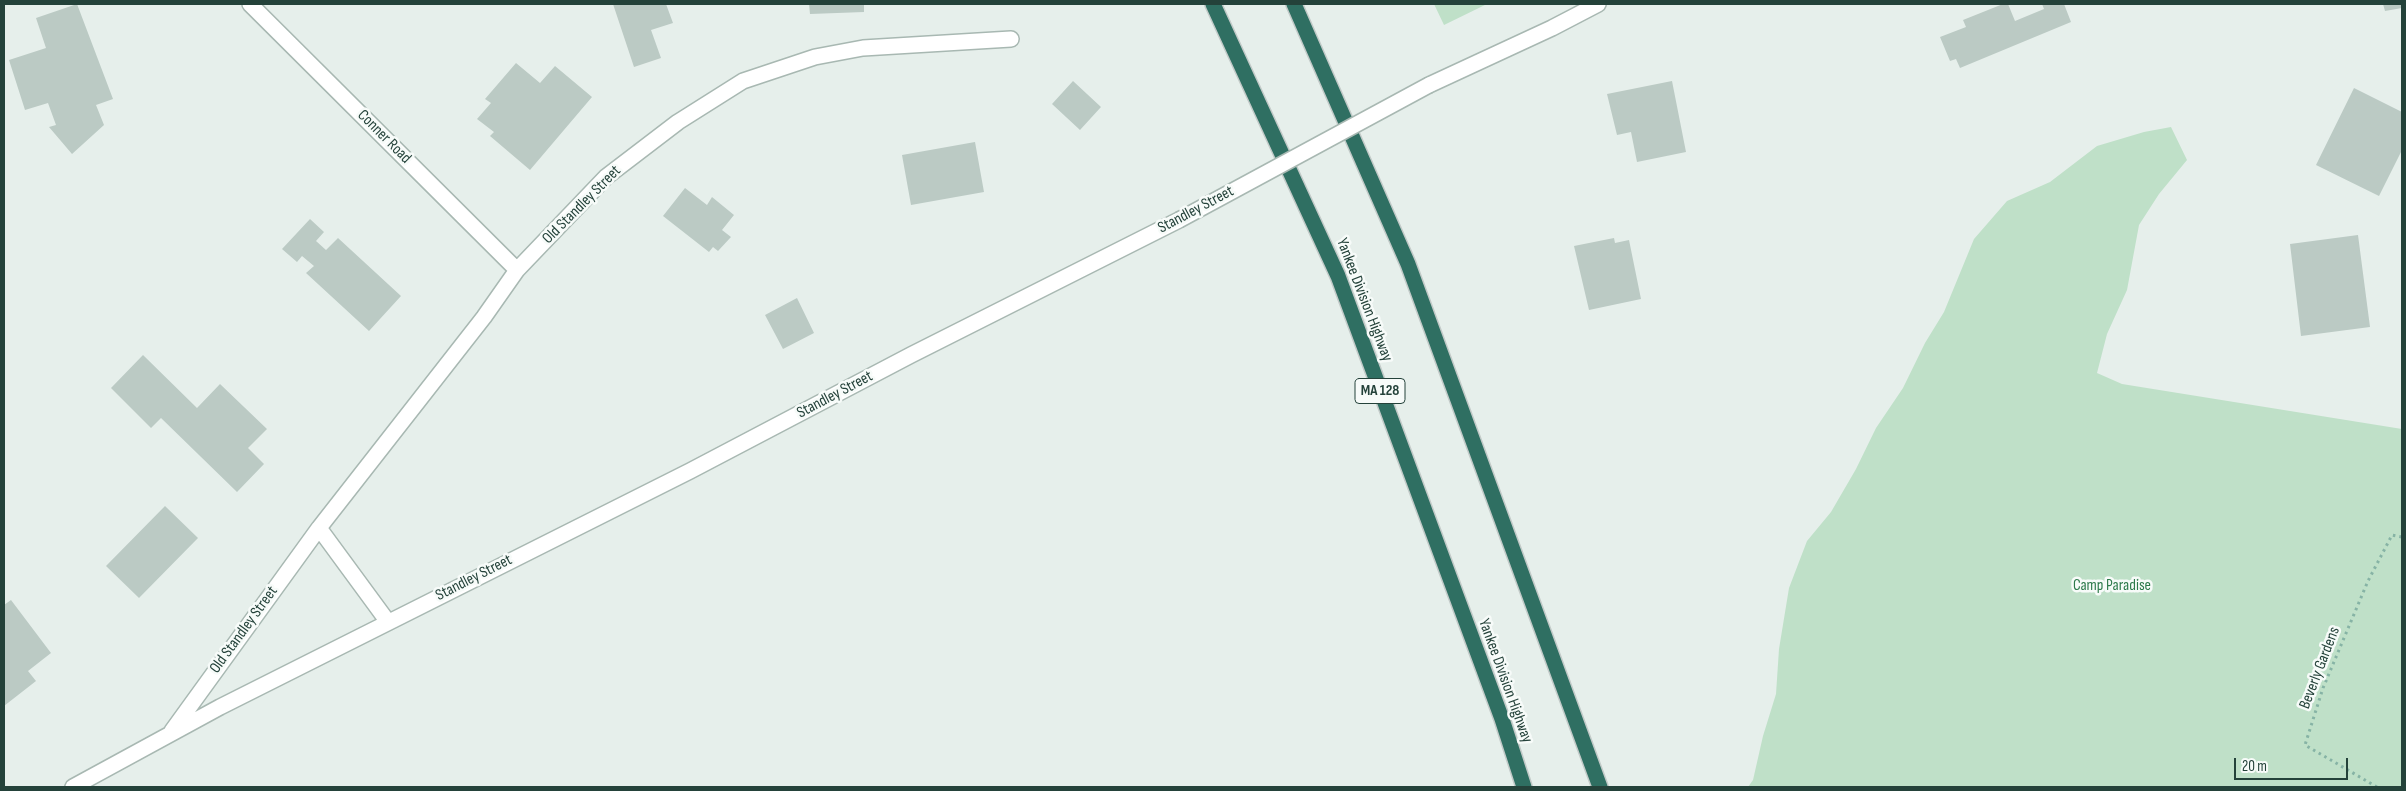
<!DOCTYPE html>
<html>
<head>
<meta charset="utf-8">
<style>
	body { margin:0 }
	#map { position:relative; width:2406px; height:791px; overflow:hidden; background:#e6efeb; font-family:"Sofia Sans Condensed",sans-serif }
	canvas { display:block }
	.frame { position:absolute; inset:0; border:5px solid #24423a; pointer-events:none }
	.scale { position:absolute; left:2234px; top:758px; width:114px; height:22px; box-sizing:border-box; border:2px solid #24423a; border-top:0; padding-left:6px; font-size:15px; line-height:18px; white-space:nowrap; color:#24423a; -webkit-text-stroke:4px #f7fbf9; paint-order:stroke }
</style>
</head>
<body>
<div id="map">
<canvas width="2406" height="791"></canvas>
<div class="frame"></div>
<div class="scale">20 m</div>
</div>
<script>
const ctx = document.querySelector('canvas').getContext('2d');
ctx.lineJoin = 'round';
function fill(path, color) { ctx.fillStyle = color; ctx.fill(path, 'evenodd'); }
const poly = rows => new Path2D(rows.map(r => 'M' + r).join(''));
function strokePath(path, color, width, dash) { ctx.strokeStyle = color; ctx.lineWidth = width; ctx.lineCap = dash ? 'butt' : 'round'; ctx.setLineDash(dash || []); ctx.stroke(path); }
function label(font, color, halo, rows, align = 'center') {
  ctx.font = font + ' "Sofia Sans Condensed",sans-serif'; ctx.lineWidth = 5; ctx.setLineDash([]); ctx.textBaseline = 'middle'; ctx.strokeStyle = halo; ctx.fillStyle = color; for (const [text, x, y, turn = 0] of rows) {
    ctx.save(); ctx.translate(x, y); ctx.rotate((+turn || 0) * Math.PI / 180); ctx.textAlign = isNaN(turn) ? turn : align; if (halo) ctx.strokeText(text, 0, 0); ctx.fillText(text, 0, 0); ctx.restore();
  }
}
fill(poly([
	[1434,4,1487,4,1444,25],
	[2171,127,2187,160,2159,194,2139,225,2127,290,2107,334,2097,373,2122,384,2402,429,2402,787,1748,787,1753,780,1763,736,1776,694,1779,649,1789,588,1807,541,1831,512,1856,469,1876,428,1903,388,1925,343,1944,312,1974,239,2007,201,2050,182,2097,146,2144,132]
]), '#bfe0c8');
fill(poly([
	[77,4,113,99,96,105,104,125,72,154,49,127,56,125,48,103,25,110,9,60,46,48,36,18],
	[613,4,666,4,673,23,651,30,661,58,634,67],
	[809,4,864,4,864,12,810,14],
	[2003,4,2008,4,2015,21,2044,9,2042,4,2064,4,2071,22,1960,68,1956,59,1950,61,1940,37,1966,27,1963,20],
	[2383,4,2402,4,2402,8,2385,11],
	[516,63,540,83,555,66,592,97,530,170,490,136,494,132,477,119,491,103,485,99],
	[1073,81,1101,107,1080,130,1052,104],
	[1672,81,1686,152,1637,162,1631,132,1617,135,1607,94],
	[2354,88,2402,112,2402,150,2379,196,2316,165],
	[975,142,984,192,911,205,902,155],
	[685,188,707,205,712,197,734,215,722,230,731,237,718,251,713,247,709,252,663,216],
	[310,219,324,232,316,241,326,250,338,238,401,296,369,331,306,273,314,266,302,256,297,262,282,249],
	[2358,235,2370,327,2301,336,2290,244],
	[1614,238,1615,243,1629,240,1641,299,1589,310,1574,246],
	[797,298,814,333,783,349,765,315],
	[143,355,197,408,220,384,267,429,248,448,264,464,237,492,161,418,151,428,111,388],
	[165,506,198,538,139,598,106,566],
	[11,600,51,653,28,671,36,681,4,706,4,605]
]), '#bbcac4');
const minor = poly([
	[250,4,517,270],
	[1429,85,1552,28,1598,4],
	[388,622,319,528,484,317,517,270,606,177,678,122,743,81,815,57,863,48,1011,39],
	[172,731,319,528],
	[73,787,220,707,690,471,911,355,1179,220]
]);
const highway = poly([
	[1213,4,1338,276,1502,719,1524,787],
	[1294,4,1408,264,1600,787]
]);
strokePath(minor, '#a8b8b2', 18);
strokePath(highway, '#c2cac8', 18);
strokePath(poly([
	[2377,787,2305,745,2323,688,2368,581,2392,535,2402,537]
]), '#86b3a5', 3, [2.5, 4]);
strokePath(minor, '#fff', 15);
strokePath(highway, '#2f6f62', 15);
const minorBridge = poly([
	[1179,220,1429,85]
]);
strokePath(minorBridge, '#a8b8b2', 18, []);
strokePath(minorBridge, '#fff', 15);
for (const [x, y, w] of [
	[1380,391,50]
]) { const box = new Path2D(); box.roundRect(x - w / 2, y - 12.5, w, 25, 4); ctx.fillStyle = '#f7fbf9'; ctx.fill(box); strokePath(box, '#24423a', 1); }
label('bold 15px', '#24423a', null, [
	["MA 128",1380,391]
]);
label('16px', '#24423a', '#f7fbf9', [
	["Conner Road",384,137,45],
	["Old Standley Street",582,205,-45],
	["Standley Street",1196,210,-28],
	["Yankee Division Highway",1364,300,69],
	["Standley Street",835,395,-28],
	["Standley Street",474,578,-27],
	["Old Standley Street",244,630,-54],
	["Beverly Gardens",2320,668,-69],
	["Yankee Division Highway",1505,681,70]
]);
label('16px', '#2d7a4b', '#f7fbf9', [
	["Camp Paradise",2112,586]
]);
</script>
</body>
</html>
